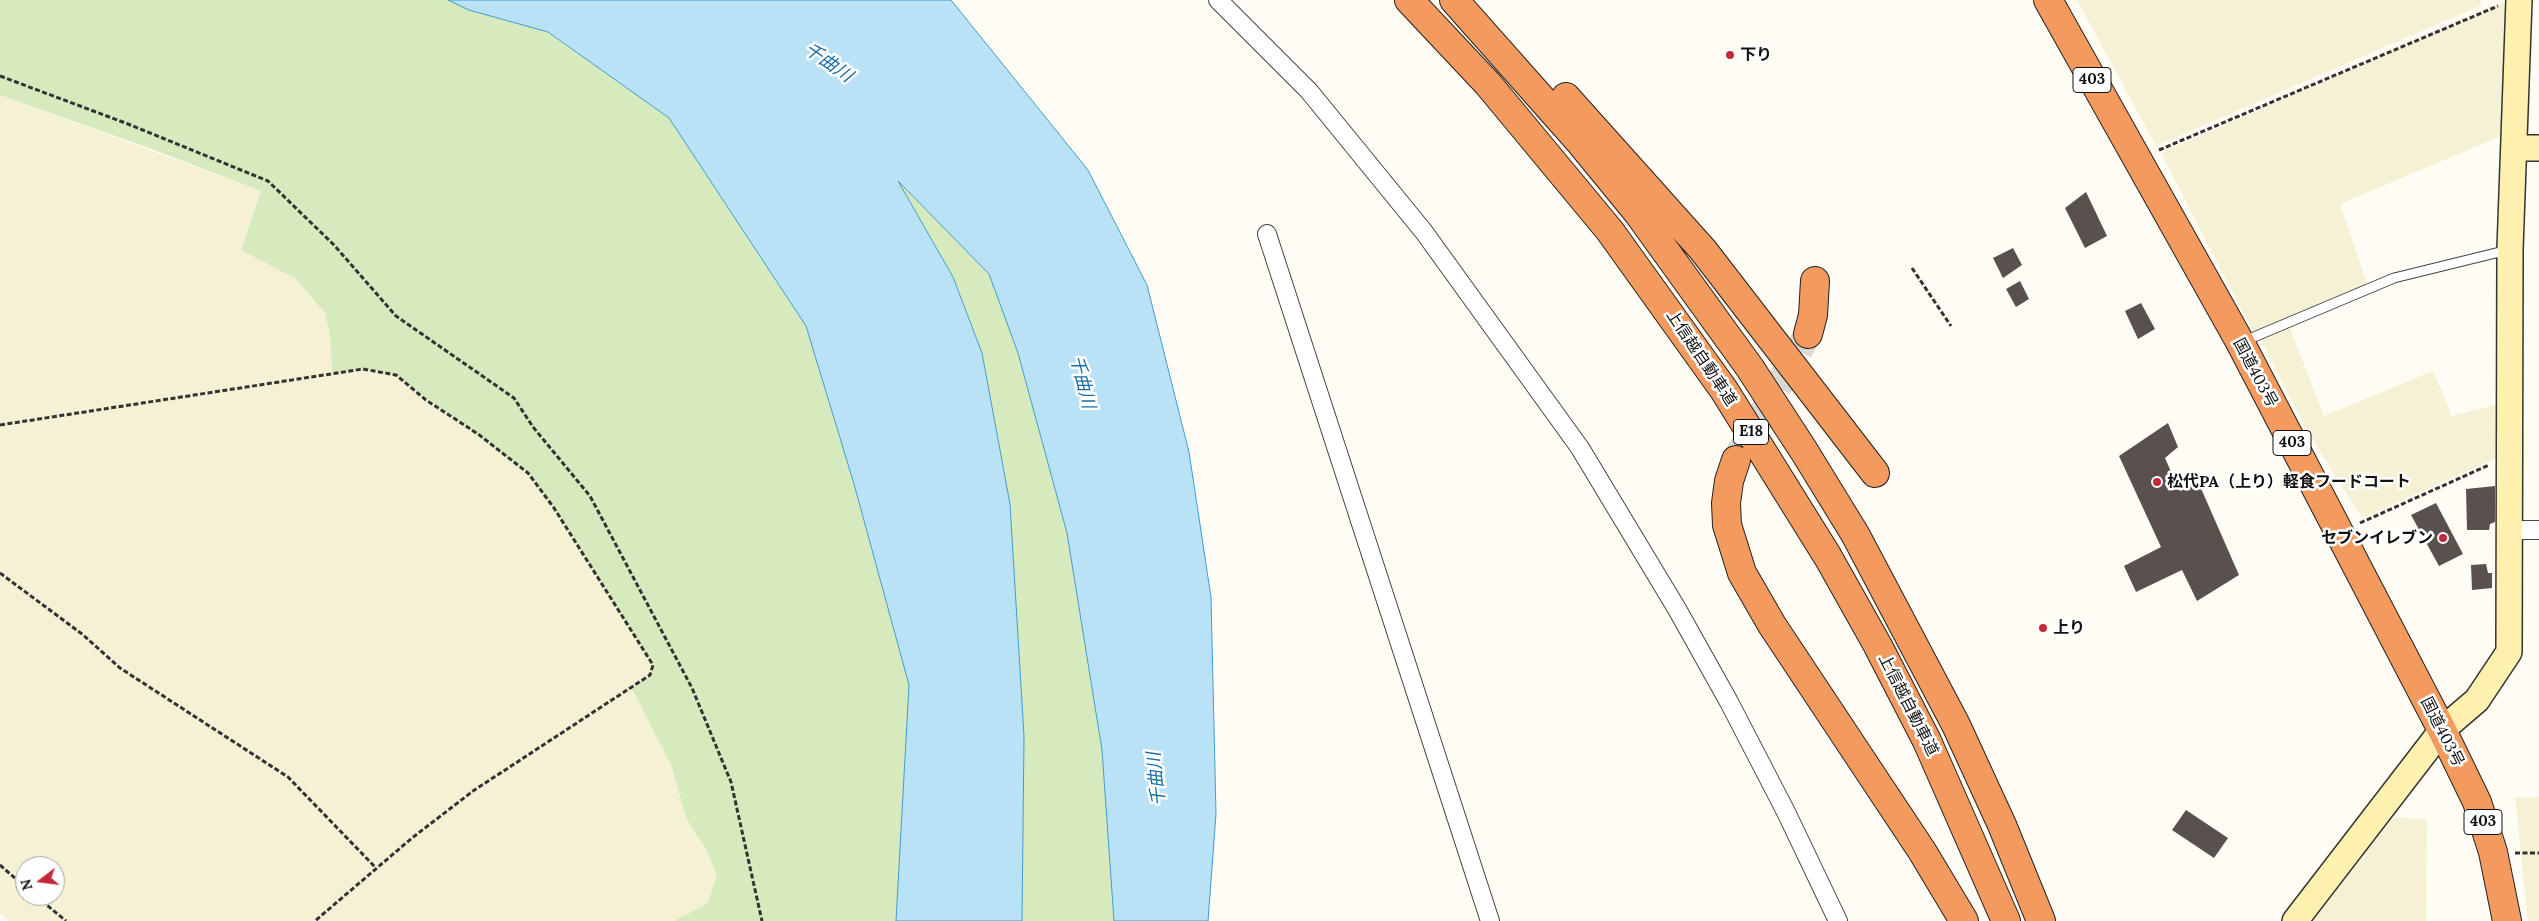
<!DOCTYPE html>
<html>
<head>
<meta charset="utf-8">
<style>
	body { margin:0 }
	#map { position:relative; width:2539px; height:921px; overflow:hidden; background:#fffcf4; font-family:Lora,serif }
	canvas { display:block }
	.north { position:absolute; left:15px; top:856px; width:50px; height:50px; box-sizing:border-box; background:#fff; border:1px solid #a0a0a0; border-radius:50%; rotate:255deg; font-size:14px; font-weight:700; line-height:20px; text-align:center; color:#111 }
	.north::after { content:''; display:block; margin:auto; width:18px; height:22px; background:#c22837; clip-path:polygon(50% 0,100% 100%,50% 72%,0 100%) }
</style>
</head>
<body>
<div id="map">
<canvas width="2539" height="921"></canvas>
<div class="north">N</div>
</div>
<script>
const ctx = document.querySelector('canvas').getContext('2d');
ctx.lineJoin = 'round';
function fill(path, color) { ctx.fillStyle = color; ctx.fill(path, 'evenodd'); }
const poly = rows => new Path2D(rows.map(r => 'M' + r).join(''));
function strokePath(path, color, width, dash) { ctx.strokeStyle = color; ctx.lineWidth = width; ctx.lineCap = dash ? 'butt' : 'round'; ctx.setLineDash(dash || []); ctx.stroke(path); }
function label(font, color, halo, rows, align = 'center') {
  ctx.font = font + ' Lora,"Noto Sans JP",serif'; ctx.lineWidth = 5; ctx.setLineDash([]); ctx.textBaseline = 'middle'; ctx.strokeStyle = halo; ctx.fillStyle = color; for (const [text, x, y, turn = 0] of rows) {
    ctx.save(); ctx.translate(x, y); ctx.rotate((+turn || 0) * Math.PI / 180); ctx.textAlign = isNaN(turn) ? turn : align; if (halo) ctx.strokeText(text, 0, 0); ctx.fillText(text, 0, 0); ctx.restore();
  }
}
fill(poly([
	[2077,0,2480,0,2482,5,2156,146],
	[2507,1,2506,134,2340,204,2367,284,2253,332,2161,153],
	[0,95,261,191,241,250,296,279,325,313,330,335,332,373,363,369,396,375,528,473,554,508,653,665,650,675,631,687,671,765,686,818,707,851,718,876,708,903,674,921,9,921,0,914],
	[25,866,55,866,55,896,25,896],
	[2290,328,2324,416,2433,371,2452,416,2502,403,2501,456,2362,518,2304,426,2261,339],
	[2539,797,2539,921,2528,921,2515,798],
	[2401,817,2427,820,2426,921,2313,921,2393,818]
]), '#f5f1d4');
fill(poly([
	[0,0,448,0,469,10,548,32,669,118,806,326,854,484,909,685,896,921,674,921,708,903,717,876,707,851,686,818,671,765,631,687,650,675,653,665,554,508,528,473,396,375,363,369,332,373,330,335,325,313,296,279,241,250,261,191,154,150,0,95],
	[897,179,989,274,1018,353,1067,533,1102,750,1114,921,1022,921,1024,736,1010,504,982,353,953,277]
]), '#d7eabd');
const water = poly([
	[448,0,951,0,1088,170,1147,285,1189,452,1211,597,1216,814,1208,921,1114,921,1102,750,1067,533,1018,353,989,274,898,181,953,277,982,353,1010,504,1024,736,1022,921,896,921,909,685,854,484,806,326,669,118,548,32,469,10,448,0]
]);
fill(water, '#b9e2f6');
strokePath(water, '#409ccd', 1);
fill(poly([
	[2086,192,2107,236,2085,248,2065,208],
	[2013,248,2022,265,2003,278,1993,258],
	[2020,281,2029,299,2016,307,2006,289],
	[2141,303,2155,329,2138,339,2125,311],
	[2168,423,2178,447,2165,458,2179,490,2196,477,2239,575,2197,601,2182,570,2136,592,2124,566,2161,547,2119,456],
	[2495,486,2495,522,2490,524,2489,530,2467,530,2466,489],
	[2436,503,2463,554,2439,566,2411,515],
	[2486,564,2488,573,2492,573,2492,588,2472,590,2471,565],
	[2186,810,2228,838,2214,858,2172,830]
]), '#59514d');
strokePath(poly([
	[1736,460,1808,334]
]), '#dbd9d2', 28, [28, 14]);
const lane = poly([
	[2242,342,2394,278,2508,250]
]);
const street = poly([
	[1218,0,1309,91,1424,232,1580,448,1677,609,1729,702,1786,812,1838,921],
	[1267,234,1490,921],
	[2509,530,2539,530]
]);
const secondary = poly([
	[2515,148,2539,148],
	[2295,921,2442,730,2477,700,2509,652,2510,249,2519,0]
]);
const highway = poly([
	[1409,0,1488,84,1610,231,1724,390,1828,557,1878,646,1927,741,2006,921],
	[1454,0,1579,141,1638,213,1750,368,1804,451,1855,534,1956,725,2002,825,2041,921],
	[2048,0,2240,342,2442,730,2477,802,2493,852,2507,921],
	[1566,97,1703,250,1875,473],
	[1808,334,1813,315,1815,281],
	[1736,460,1729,481,1726,503,1727,525,1742,573,1772,625,1922,851,1964,921]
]);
strokePath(lane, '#444', 11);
strokePath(street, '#444', 20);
strokePath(secondary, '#333', 28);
strokePath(highway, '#222', 30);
strokePath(poly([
	[0,76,128,124,268,181,334,245,396,316,514,398,533,427,590,496,692,688,731,782,762,921],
	[2159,150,2498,6],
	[1912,268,1951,326],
	[0,425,363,369,396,375,426,400,478,434,528,473,554,508,653,665,650,675,473,791,412,838,315,921],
	[2360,523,2489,465],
	[0,573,82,634,120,668,288,777,376,868],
	[2515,853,2539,853],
	[0,865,25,887],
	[36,896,66,921]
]), '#333', 3, [5, 2.5]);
strokePath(lane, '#fff', 9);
strokePath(street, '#fff', 18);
strokePath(secondary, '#fef1b0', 25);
strokePath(highway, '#f39a5e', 28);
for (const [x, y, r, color] of [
	[1730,55,5,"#c22837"],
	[2157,482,5,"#c22837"],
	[2443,538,5,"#c22837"],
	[2043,628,5,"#c22837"]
]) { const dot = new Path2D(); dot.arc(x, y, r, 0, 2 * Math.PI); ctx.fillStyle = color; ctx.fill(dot); strokePath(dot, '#fff', 2); }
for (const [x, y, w] of [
	[2092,80,38],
	[1751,432,35],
	[2292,443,38],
	[2483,822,38]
]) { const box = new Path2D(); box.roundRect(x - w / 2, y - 12.5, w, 25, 4); ctx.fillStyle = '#fff'; ctx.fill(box); strokePath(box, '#111', 1); }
label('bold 15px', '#111', null, [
	["403",2092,80],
	["E18",1751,432],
	["403",2292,443],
	["403",2483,822]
]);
label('bold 16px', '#111', '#fff', [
	["下り",1740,55],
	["松代PA（上り）軽食フードコート",2167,482],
	["セブンイレブン",2433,538,"right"],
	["上り",2053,628]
], 'left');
label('16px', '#111', '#fff', [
	["上信越自動車道",1701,358,56],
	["国道403号",2255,373,62],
	["上信越自動車道",1908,705,63],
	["国道403号",2442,732,63]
]);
label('italic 18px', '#186ea4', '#fff', [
	["千曲川",828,63,35],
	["千曲川",1082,382,76],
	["千曲川",1157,779,-96]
]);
</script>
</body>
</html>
